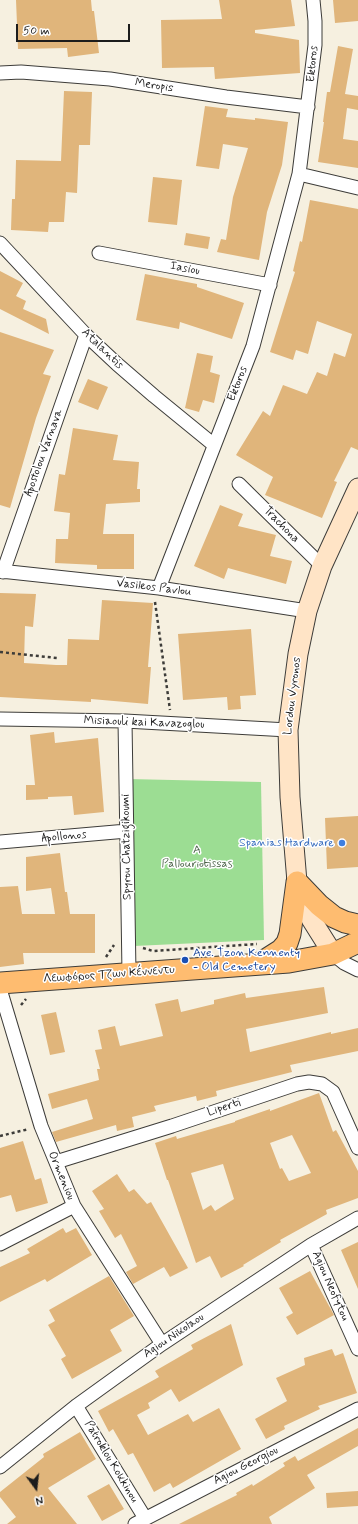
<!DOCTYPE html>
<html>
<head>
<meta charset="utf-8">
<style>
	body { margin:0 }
	#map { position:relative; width:358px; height:1524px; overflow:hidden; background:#f6f0e0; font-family:Mynerve,sans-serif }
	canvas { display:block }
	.north { position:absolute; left:16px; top:1468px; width:40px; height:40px; -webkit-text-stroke:3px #fff; paint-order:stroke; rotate:165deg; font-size:11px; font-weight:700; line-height:16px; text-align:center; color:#1c1c1c }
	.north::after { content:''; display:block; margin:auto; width:14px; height:18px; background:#1c1c1c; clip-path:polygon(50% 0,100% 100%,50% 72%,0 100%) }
	.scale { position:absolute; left:16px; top:24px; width:114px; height:18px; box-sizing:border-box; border:2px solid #1c1c1c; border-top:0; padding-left:5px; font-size:12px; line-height:14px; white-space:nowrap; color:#1c1c1c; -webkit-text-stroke:3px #fff; paint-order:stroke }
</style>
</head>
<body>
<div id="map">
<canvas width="358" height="1524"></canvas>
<div class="north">N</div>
<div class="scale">50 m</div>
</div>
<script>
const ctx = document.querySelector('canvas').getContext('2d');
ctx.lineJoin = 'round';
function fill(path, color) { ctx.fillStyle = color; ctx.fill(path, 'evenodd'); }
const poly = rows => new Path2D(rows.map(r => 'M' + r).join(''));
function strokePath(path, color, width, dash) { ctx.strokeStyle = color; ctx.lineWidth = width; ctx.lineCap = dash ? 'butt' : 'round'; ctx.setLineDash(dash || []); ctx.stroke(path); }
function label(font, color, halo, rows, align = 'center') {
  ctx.font = font + ' Mynerve,sans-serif'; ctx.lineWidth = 3; ctx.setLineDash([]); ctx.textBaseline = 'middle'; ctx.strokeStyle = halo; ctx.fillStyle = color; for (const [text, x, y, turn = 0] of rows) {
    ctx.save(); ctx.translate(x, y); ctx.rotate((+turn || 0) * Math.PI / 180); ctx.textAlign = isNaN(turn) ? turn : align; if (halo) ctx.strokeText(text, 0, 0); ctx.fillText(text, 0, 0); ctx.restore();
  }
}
fill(poly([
	[128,779,261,782,264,940,134,946]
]), '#9cdd93');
fill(poly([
	[16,0,91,0,92,11,94,11,99,53,68,57,67,48,18,49],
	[219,0,291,0,295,26,255,30,255,33,299,40,300,73,215,79,214,67,162,68,161,20,222,19],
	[333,0,358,0,358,21,335,23],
	[338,46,353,49,345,94,358,96,358,110,347,108,343,139,358,141,358,168,318,162,324,122,323,122,327,92,330,92],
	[64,91,92,92,90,145,79,145,77,193,66,192,64,222,49,222,48,232,11,230,12,199,15,199,16,160,61,161],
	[205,106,228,109,226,117,255,120,255,118,288,122,282,165,267,212,259,260,217,252,221,239,226,240,233,197,248,148,223,144,219,169,196,166],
	[153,177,182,180,177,225,148,222],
	[310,200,358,209,358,450,351,447,334,481,337,482,322,518,265,495,273,477,236,455,263,411,270,416,283,385,307,394,317,372,327,376,334,353,345,357,352,334,317,321,308,354,296,350,293,360,270,352,295,272,293,271,300,241,302,242],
	[186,233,210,237,208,249,184,245],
	[0,271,23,283,16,296,26,301,23,309,46,319,49,334,0,309],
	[145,274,197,284,197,287,244,303,232,339,180,322,179,329,136,320],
	[0,332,54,350,43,374,51,376,36,418,10,508,0,505],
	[197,353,213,356,210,372,220,375,214,403,203,400,199,412,185,408],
	[88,379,108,387,98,410,78,402],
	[73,428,118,435,113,460,139,462,137,489,140,489,140,502,106,504,103,534,134,534,134,569,97,569,97,565,55,563,56,539,68,539,70,513,54,511,59,474,65,475],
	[220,505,243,514,238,526,276,535,270,556,292,561,286,584,228,568,224,579,194,566],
	[0,593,36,594,33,627,25,626,24,663,56,665,67,665,68,639,99,640,102,600,153,603,148,667,151,667,148,704,91,699,91,702,0,697],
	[251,629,256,695,240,696,241,709,228,710,227,697,183,700,178,634],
	[54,732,55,743,98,738,104,812,74,815,72,796,48,797,48,799,26,800,26,785,35,785,30,735],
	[358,816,358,867,327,869,325,818],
	[60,853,65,892,67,892,70,914,95,914,95,953,23,953,24,964,0,967,0,887,18,886,22,914,55,914,51,888,26,891,26,857],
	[324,987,328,1013,246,1029,250,1052,331,1032,331,1034,358,1028,358,1051,290,1065,292,1072,216,1091,217,1096,197,1101,196,1096,154,1106,156,1111,132,1117,134,1127,117,1131,116,1125,56,1142,52,1132,93,1119,87,1099,52,1109,48,1094,99,1080,97,1069,100,1069,95,1050,102,1049,98,1030,115,1026,120,1046,163,1036,155,1004,178,999,181,1012,214,1004,214,1000,245,993,246,998],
	[56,1012,65,1052,50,1055,41,1015],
	[319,1093,333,1132,336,1130,358,1171,358,1198,326,1210,327,1214,280,1240,281,1242,243,1265,244,1266,221,1278,210,1256,196,1263,168,1180,167,1180,155,1143,176,1136,177,1139,235,1122,235,1121,270,1109,270,1111],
	[292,1135,311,1173,289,1181,282,1168,280,1169,270,1143],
	[223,1164,234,1199,215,1211,211,1205,203,1210,191,1173],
	[23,1141,35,1180,41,1178,48,1203,16,1212,11,1195,0,1198,0,1148],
	[117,1174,129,1192,134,1189,147,1204,151,1202,188,1268,170,1277,164,1267,133,1284,126,1272,137,1266,121,1234,115,1238,99,1211,104,1209,92,1191],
	[63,1228,66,1233,76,1228,92,1255,47,1282,45,1279,0,1302,0,1267,30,1253,27,1249],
	[358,1242,358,1289,341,1250],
	[310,1271,334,1315,297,1335,286,1317,293,1313,279,1288],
	[109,1276,134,1316,110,1330,122,1351,72,1379,61,1359,66,1356,48,1325,55,1321,49,1310],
	[231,1324,243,1365,179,1402,171,1389,148,1403,150,1408,137,1415,148,1435,188,1414,193,1422,219,1408,241,1449,173,1488,170,1483,154,1492,133,1453,128,1455,113,1429,109,1432,98,1411,159,1377,155,1371,193,1349,191,1345],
	[332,1349,335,1356,343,1353,357,1393,318,1406,320,1409,284,1426,285,1429,266,1439,255,1419,287,1401,276,1378,305,1365,304,1358],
	[358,1428,358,1446,307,1475,315,1488,269,1517,272,1524,179,1524,237,1495,236,1493,252,1484,253,1486,285,1466,283,1463,295,1456,298,1461],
	[80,1432,96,1459,48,1488,77,1524,7,1524,16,1517,0,1497,0,1492,44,1457,43,1454],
	[109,1484,124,1509,102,1521,87,1496],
	[358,1491,358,1506,327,1508,326,1493]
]), '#e0b57b');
const street = poly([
	[0,73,21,72,110,79,226,97,308,107],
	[299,174,358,188],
	[0,243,86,335,117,364,154,396,214,445],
	[99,253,270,285],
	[239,484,322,566],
	[0,571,159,588,307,611],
	[3,572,86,335],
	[159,588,253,346,299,174,315,45,315,21,313,0],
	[0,719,125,721,288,730],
	[125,721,129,973],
	[0,842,127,831],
	[333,954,344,963,358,970],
	[0,989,41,1126,74,1206,162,1344],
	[56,1162,172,1126,297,1084,309,1082,322,1084,333,1092,358,1148],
	[0,1244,74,1206],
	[311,1245,358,1349],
	[76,1406,145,1518],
	[0,1467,76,1406,162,1344,311,1245,358,1218],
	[135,1524,358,1409]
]);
const secondary = poly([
	[333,954,311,919,297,882,290,797,288,730,298,654,307,611,322,566,358,488]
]);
const primary = poly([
	[297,882,319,905,334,917,345,922,358,925],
	[259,964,281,950,287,943,290,934,297,882],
	[0,983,289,962,333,954,358,942]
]);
strokePath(street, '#3d3c39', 15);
strokePath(secondary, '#3d3c39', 21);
strokePath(primary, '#3d3c39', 23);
strokePath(poly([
	[155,602,170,710],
	[0,652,57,658],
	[143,948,153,951,257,944],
	[106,957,114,945],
	[21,1005,26,999],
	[0,1136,29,1129]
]), '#3d3c39', 2.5, [3, 3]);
strokePath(street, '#fff', 13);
strokePath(secondary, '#ffe4c6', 19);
strokePath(primary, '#febc70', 21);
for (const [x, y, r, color] of [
	[342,843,4,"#3f7fe0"],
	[185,960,4,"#1a4fb4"]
]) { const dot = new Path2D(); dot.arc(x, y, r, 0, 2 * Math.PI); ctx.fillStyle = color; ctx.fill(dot); strokePath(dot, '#fff', 1.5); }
label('12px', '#1c1c1c', '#fff', [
	["Ektoros",313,64,-85],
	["Meropis",154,86,9],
	["Iasiou",185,269,11],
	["Atalantis",102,349,44],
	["Ektoros",238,384,-69],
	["Apostolou Varnava",44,453,-70],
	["Trachona",281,525,45],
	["Vasileos Pavlou",154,588,7],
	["Lordou Vyronos",293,696,-83],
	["Misiaouli kai Kavazoglou",144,723,2],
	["Apollonos",64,837,-5],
	["Spyrou Chatzigikoumi",127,847,-91],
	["Λεωφόρος Τζων Κέννεντυ",109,975,-4],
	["Liperti",224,1108,-18],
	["Ormeniou",61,1176,67],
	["Agiou Neofytou",330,1286,66],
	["Agiou Nikolaou",174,1336,-34],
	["Patroklou Kokkinou",111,1462,59],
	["Agiou Georgiou",246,1466,-27]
]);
label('12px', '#366cbe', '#fff', [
	["Spanias Hardware",334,843]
], 'right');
label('12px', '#496046', '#fff', [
	["A",197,850],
	["Pallouriotissas",197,864]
]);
label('12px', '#164399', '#fff', [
	["Ave. Tzon Kennenty",193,953],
	["- Old Cemetery",193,967]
], 'left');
</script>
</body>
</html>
